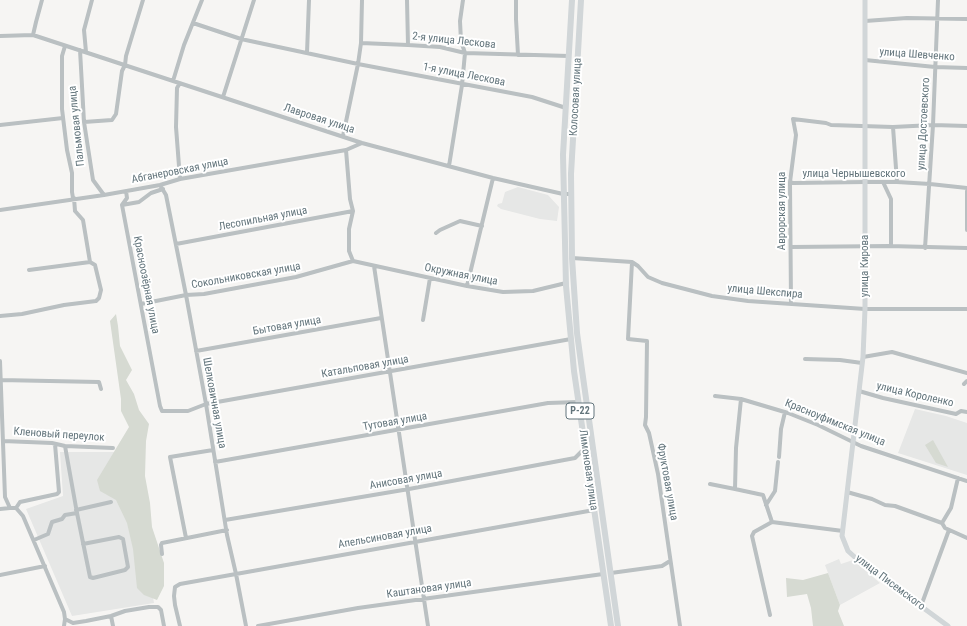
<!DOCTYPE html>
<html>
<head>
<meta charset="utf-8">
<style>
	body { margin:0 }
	canvas { display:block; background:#f6f5f3 }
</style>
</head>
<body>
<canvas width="967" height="626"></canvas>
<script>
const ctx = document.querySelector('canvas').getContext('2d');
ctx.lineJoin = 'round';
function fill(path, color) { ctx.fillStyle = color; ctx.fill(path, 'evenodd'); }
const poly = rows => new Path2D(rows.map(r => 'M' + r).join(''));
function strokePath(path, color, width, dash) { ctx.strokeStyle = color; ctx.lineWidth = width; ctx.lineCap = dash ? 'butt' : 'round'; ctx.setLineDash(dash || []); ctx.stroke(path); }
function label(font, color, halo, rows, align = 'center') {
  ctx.font = font + ' "Roboto Condensed",sans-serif'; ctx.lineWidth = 4; ctx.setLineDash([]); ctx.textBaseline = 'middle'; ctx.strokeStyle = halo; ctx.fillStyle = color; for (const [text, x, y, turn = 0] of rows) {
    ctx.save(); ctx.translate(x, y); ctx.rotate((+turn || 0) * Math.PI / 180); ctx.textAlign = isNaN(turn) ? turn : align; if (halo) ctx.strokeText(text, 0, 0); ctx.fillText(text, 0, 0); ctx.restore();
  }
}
fill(poly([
	[518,187,548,195,559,207,557,221,540,219,501,209,497,206,498,204,502,203,505,192],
	[915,409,946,416,967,423,967,475,898,453],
	[60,452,126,452,154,603,72,616,26,509,63,496],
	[839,559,841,564,853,560,880,583,840,605,825,565]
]), '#e6e7e6');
fill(poly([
	[116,314,118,326,120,346,132,370,126,380,134,394,139,410,149,424,146,441,145,476,150,503,152,527,164,563,164,586,157,600,144,595,137,588,133,549,127,523,116,500,100,491,97,480,129,427,121,411,121,399,110,321],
	[933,440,948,467,936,463,925,445],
	[828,573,840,605,838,611,844,626,813,626,811,608,807,594,787,597,786,578,803,580]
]), '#d6dad2');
strokePath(poly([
	[407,0,408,45],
	[516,0,516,19,518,55],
	[865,21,907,18,967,19],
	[193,23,241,39,358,64,532,97,566,108],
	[33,35,36,22,42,0],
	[0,36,33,35,362,143,493,178,563,194,571,194],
	[361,43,408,45,440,47,465,53,569,56],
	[65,46,62,56,62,109,67,150,72,173,72,192,73,198],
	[80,50,84,122,93,180,104,195],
	[86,52,84,30,92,0],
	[307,53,309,0],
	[865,60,935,67,967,68],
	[173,81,184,45,202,0],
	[180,83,177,88,176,127,180,179],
	[223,97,254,0],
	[84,122,112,120,116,114,122,71,125,65,126,56,143,0],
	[0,125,63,118],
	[893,127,897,182],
	[343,136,358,64,361,43,362,0],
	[346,150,350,199,353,211,349,229,349,251,353,261],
	[449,166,462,85,465,53,461,41,460,21,463,0],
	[790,182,793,183,866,182,897,182,930,184,967,188],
	[883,182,891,199,891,246],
	[160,185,166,195,186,295,206,404,227,535,236,574,246,626],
	[163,189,151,193,139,202,122,205,160,406,162,411,188,411,206,404,571,339],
	[967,191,967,230],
	[122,205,127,198,126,191],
	[0,210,104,195,160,185,180,179,346,150,362,143],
	[436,233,440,230,460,221,482,226],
	[176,244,353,211],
	[791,247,889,246,967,248],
	[925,248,933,125,938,0],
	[572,258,632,262,638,266,648,277,662,283,712,296,748,301,865,309,967,309],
	[632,262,628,339,647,341,646,417,645,425,649,433,658,474,680,626],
	[374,266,428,626],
	[29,270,90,262],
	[467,286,493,178],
	[141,304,186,295,204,294,296,277,353,261,467,286,503,292,533,291,566,283],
	[791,304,790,182,796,135,793,119,826,123,831,125,893,127,933,125,967,126],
	[0,316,22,314,64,305,96,301,99,298,101,290,95,265,90,262,83,220,75,211,74,198],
	[423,320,430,278],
	[196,351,381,318],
	[863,357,892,352,967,373],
	[805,359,840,360,862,363],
	[0,361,5,497,10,508,16,508,23,516,64,612,65,619,73,623,86,621,111,616,125,611,149,607,158,607,161,610,164,626],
	[0,380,99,382,101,389],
	[964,384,967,381],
	[859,391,883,398,956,414,961,411,967,412],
	[715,396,741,399,788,413,818,425,861,446,967,481],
	[3,441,52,443,65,446,113,448],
	[65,446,77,513,90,577,93,578,125,570,128,567,123,539,119,537,83,544],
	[779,457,781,429,785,412],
	[215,462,548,403,578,402],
	[710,484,735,489,763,495,772,522],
	[735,489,736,448,741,399],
	[847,492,872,499,885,505,895,506,942,523,945,528,967,538],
	[766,505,775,491,778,462],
	[16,508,20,502,57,494,59,492,55,444],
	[0,509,10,508],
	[76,510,111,502],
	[225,520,409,489,575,458,585,448],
	[942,523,951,508,958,478],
	[186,538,170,457,213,450],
	[34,540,48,534,52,522,62,519,65,515,77,513],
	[162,554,161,545,162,543,227,530],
	[611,573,662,566,670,561],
	[0,575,45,566],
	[921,606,949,530],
	[770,615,752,536,754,532,772,522,843,531],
	[111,616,113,626],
	[64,626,65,619],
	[180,626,175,605,174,596,175,587,180,584,594,510],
	[258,626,358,608,603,574]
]), '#bac0c2', 4);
strokePath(poly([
	[865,0,865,309,863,357,842,536,848,551,858,560,948,626]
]), '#d1d6d8', 5);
strokePath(poly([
	[572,0,563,155,566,286,574,371,611,626],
	[581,0,571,174,572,258,577,333,582,370,618,626]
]), '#d1d6d8', 6);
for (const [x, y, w] of [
	[580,411,28]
]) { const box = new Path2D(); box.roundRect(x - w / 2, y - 8, w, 16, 3); ctx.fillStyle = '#fff'; ctx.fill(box); strokePath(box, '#63757c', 1); }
label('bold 10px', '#63757c', null, [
	["Р-22",580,411]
]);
label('11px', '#63757c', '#fff', [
	["2-я улица Лескова",454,41,6],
	["улица Шевченко",917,55,4],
	["1-я улица Лескова",464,75,11],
	["Колосовая улица",576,97,-87],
	["Лавровая улица",319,119,18],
	["улица Достоевского",924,124,-87],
	["Пальмовая улица",77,126,-96],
	["Абганеровская улица",180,171,-11],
	["улица Чернышевского",854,174],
	["Аврорская улица",782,211,-90],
	["Лесопильная улица",263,219,-11],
	["улица Кирова",865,266,-90],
	["Окружная улица",461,275,11],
	["Сокольниковская улица",246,276,-10],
	["Красноозёрная улица",146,285,79],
	["улица Шекспира",765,292,5],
	["Бытовая улица",287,326,-10],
	["Катальповая улица",365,367,-10],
	["улица Короленко",915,395,13],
	["Шелковичная улица",214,403,80],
	["Тутовая улица",395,422,-10],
	["Красноуфимская улица",835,423,22],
	["Кленовый переулок",59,435,4],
	["Лимоновая улица",588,470,82],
	["Анисовая улица",406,480,-10],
	["Фруктовая улица",667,482,80],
	["Апельсиновая улица",385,537,-10],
	["улица Писемского",890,583,37],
	["Каштановая улица",429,589,-8]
]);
</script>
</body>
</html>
